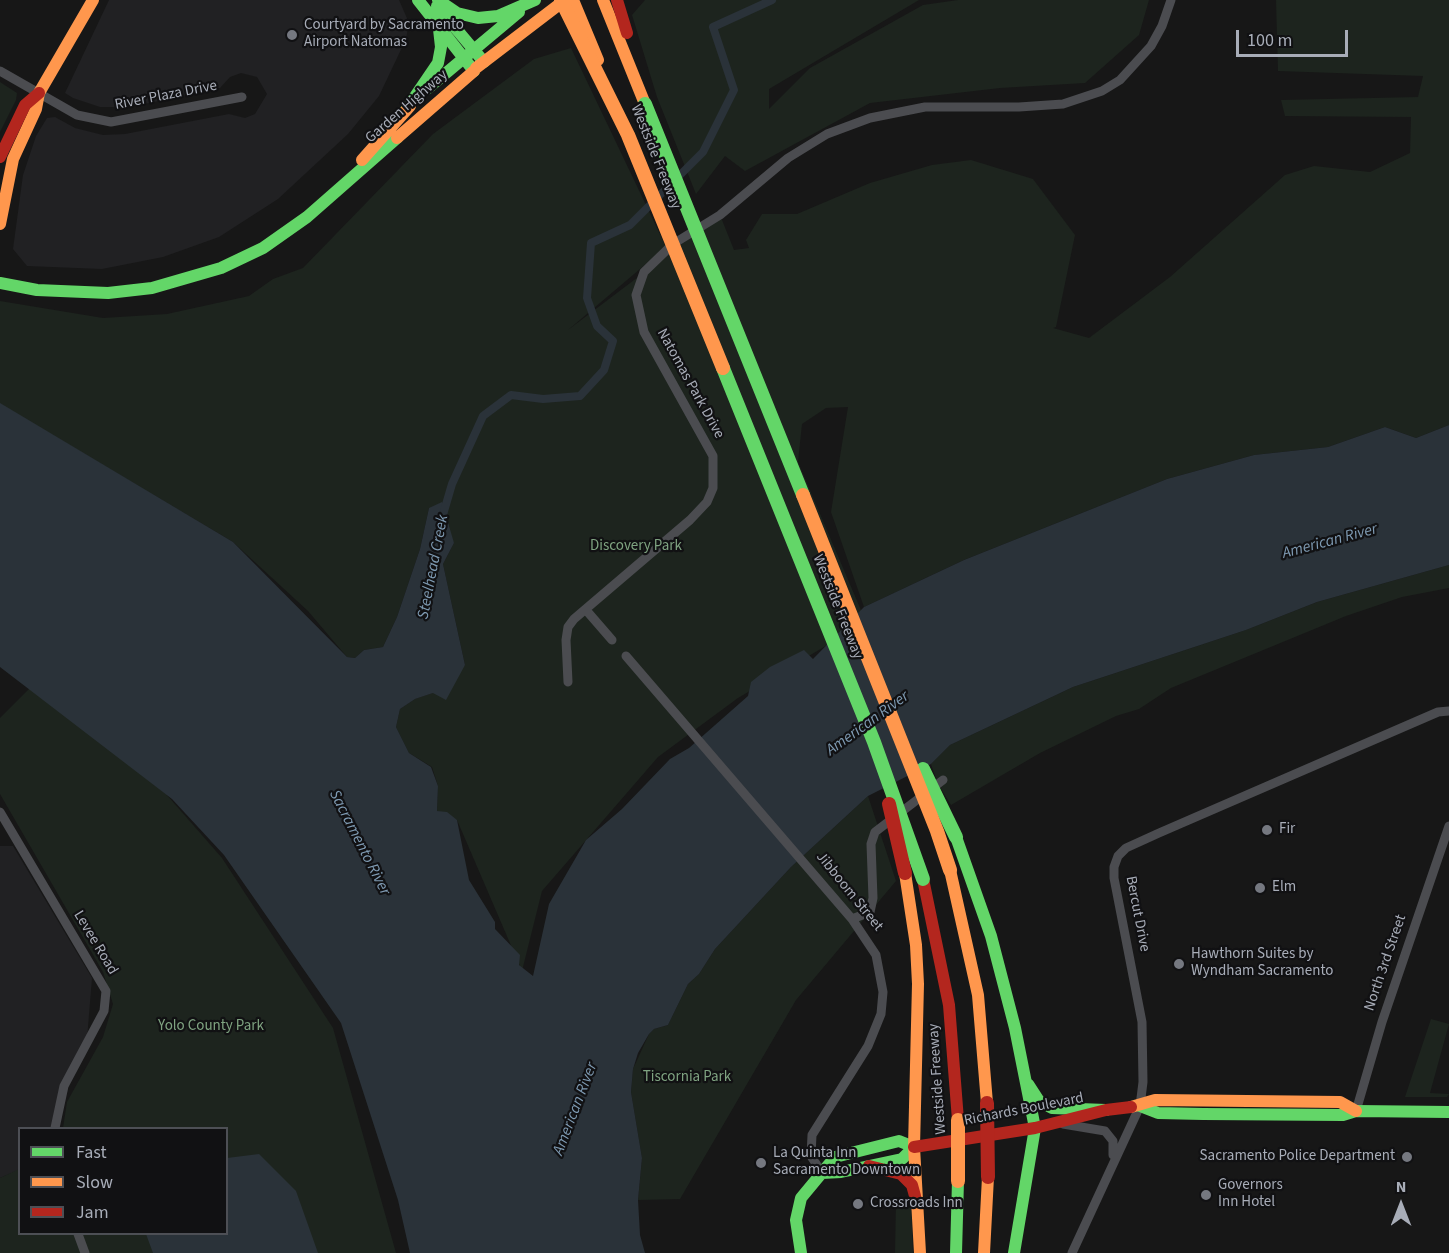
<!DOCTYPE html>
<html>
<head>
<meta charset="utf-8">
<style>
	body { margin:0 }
	#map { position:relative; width:1449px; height:1253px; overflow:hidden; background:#171717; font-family:"Source Sans 3",sans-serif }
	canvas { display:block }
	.legend { position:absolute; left:18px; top:1127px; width:210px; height:108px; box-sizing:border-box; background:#111113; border:2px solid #4d4f55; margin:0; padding:8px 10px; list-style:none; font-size:18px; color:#a8adb8 }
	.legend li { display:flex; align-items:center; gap:12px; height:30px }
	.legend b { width:30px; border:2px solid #4d4f55 }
	.north { position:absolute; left:1371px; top:1175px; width:60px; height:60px; -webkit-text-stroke:4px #111113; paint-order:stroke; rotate:0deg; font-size:16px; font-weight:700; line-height:24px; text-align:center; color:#a8adb8 }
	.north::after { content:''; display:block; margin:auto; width:21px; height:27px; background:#a8adb8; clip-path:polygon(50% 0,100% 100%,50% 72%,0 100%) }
	.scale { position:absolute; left:1236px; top:30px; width:112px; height:27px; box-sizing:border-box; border:3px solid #a8adb8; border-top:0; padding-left:8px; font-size:18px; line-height:21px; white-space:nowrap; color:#a8adb8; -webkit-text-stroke:4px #111113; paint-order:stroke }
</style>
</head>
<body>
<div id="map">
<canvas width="1449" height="1253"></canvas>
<ul class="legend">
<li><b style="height:8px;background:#63d668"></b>Fast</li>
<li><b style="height:8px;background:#ff974d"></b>Slow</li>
<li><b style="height:8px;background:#b3261e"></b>Jam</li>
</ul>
<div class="north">N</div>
<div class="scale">100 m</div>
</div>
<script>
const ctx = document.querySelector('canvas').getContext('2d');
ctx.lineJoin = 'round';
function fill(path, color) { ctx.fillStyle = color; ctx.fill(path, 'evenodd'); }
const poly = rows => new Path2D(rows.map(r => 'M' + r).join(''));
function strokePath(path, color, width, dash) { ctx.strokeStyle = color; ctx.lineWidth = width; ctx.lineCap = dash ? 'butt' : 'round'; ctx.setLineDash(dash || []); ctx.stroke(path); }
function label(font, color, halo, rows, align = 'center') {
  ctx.font = font + ' "Source Sans 3",sans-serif'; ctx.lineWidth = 4.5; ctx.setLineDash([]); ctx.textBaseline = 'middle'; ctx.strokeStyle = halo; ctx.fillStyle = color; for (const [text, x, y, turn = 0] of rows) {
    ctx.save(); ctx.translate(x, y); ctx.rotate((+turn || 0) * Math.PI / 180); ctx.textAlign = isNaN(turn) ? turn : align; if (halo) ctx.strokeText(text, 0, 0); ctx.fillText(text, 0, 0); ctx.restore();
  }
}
fill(poly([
	[109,0,399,0,409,23,406,39,379,96,348,134,278,199,219,237,163,257,102,269,27,266,13,249,23,175,36,136,47,118,55,117,75,128,103,135,125,134,229,114,245,118,255,114,267,94,257,77,241,73,230,77,220,88,130,107,100,107,73,98,65,93],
	[0,846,13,846,92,978,87,1039,59,1092,56,1128,20,1128,19,1170,0,1178]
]), '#212123');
fill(poly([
	[645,0,919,0,769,89,769,109,810,68,923,5,958,0,1149,0,1139,35,1085,83,1000,88,870,103,745,171,725,156,696,194,657,97,632,15],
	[1276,0,1449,0,1449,425,1416,438,1385,427,1328,447,1254,455,1167,479,964,560,864,607,831,512,848,407,826,408,802,424,798,462,866,622,738,698,658,757,542,891,522,971,457,820,437,811,438,786,432,767,409,753,396,727,400,709,415,699,433,693,465,665,443,564,454,543,429,508,420,549,397,617,383,647,364,650,355,658,347,657,308,611,233,542,0,404,0,301,103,318,167,314,249,296,273,279,303,268,433,134,534,59,571,48,666,247,568,330,720,215,734,250,749,248,746,240,762,214,797,214,870,183,932,165,971,160,1033,179,1075,235,1056,327,1053,328,1089,338,1170,277,1285,175,1314,166,1370,172,1410,153,1411,117,1285,116,1281,100,1418,97,1423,76,1278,71],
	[0,82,17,93,16,100,0,132],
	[1449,565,1449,588,1402,597,1346,616,1171,688,1139,709,1116,716,1040,753,951,805,938,784,931,764,950,745,1073,687,1246,630,1317,602],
	[31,687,166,794,222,858,333,1028,396,1253,0,1253,0,1178,19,1169,20,1234,226,1234,226,1128,63,1128,67,1102,103,1037,113,1004,103,972,0,794,0,718],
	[868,796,896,881,796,1000,680,1199,638,1200,642,1158,631,1092,633,1069,649,1034,654,1029,668,1025,688,984,699,974,715,949,791,867],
	[1431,1019,1449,1024,1430,1093,1449,1094,1447,1097,1405,1097],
	[911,1200,913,1253,895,1253,896,1201]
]), '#1d241e');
fill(poly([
	[0,403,233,542,347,657,355,658,364,650,383,647,397,617,420,549,429,508,442,502,454,543,443,564,465,665,446,700,433,693,415,699,400,709,396,727,409,753,431,767,438,786,437,811,447,812,457,820,469,880,495,922,495,929,520,955,519,965,533,976,549,904,586,840,622,809,670,759,689,748,748,696,751,682,770,667,804,650,813,659,864,607,964,560,1167,479,1254,455,1328,447,1385,427,1416,438,1449,425,1449,565,1317,602,1246,630,1073,687,950,745,931,764,868,796,791,867,715,949,699,974,688,984,668,1025,654,1029,649,1034,638,1053,633,1069,631,1092,642,1158,638,1200,640,1235,645,1253,410,1253,398,1200,341,1023,224,855,172,799,0,667],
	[259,1154,296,1191,318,1253,153,1253,146,1234,226,1234,227,1158]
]), '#2a3239');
strokePath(poly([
	[442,518,452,484,483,416,511,395,543,399,580,396,604,370,613,341,597,326,587,298,591,243,630,225,703,152,734,90,713,27,772,0]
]), '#2a3239', 8);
strokePath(poly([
	[0,71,77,115,111,122,242,97],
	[586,610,612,640],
	[626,656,852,919,876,955,883,992,881,1014,868,1046,812,1135,811,1156,822,1173],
	[568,682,566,640,568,627,574,619,690,520,707,502,713,488,713,456,644,332,636,295,644,272,673,244,720,215,788,158,827,134,870,118,925,107,1019,107,1063,104,1102,91,1120,80,1151,46,1162,26,1171,0],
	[0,812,106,991,104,1011,64,1086,55,1128],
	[852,919,870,912,873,898,871,844,875,832,943,780],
	[1356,1111,1382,1022,1449,826],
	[1063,1124,1105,1131,1113,1141,1113,1155],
	[78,1234,85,1253],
	[1072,1253,1140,1106,1143,1082,1142,1022,1114,878,1114,867,1118,856,1126,848,1159,833,1438,712,1449,711]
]), '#4b4c50', 9);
strokePath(poly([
	[418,0,474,71],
	[438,0,457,13,478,18,498,16,535,0],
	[437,6,484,62],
	[427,89,519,12],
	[406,110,438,63,441,47,439,29],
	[0,283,37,290,108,293,152,288,221,268,263,248,307,217,397,138],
	[956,837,991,936,1015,1028,1035,1128,1014,1253],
	[1028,1084,1039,1101,1052,1108,1106,1110],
	[1140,1106,1158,1113,1203,1114,1343,1115,1356,1111,1449,1112],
	[801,1253,796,1220,801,1198,835,1157,899,1141,914,1147,902,1159,841,1172,822,1173],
	[956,1253,958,1181]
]), '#63d668', 12);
strokePath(poly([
	[573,0,598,60],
	[603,0,645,104],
	[476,68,565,0],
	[397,138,474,71],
	[362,160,410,106],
	[0,224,13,159,36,109,39,93,93,0],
	[950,870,978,995,987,1103],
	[905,873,916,945,918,984,914,1147,920,1253],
	[1131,1107,1155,1100,1340,1102,1356,1111],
	[984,1253,988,1177]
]), '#ff974d', 12);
strokePath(poly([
	[617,0,627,33],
	[0,157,25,105,39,93],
	[923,879,949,1005,958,1120],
	[914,1147,1035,1128,1106,1110,1131,1107],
	[869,1166,901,1174,912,1185,915,1196]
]), '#b3261e', 12);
strokePath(poly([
	[645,104,803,495],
	[723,368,874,742,923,879],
	[923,769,956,837]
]), '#63d668', 14);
strokePath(poly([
	[561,0,628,135,723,368],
	[803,495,937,831,950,870],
	[958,1120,958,1181]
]), '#ff974d', 14);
strokePath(poly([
	[889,804,905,873],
	[987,1103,988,1177]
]), '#b3261e', 14);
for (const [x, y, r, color] of [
	[292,35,6,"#757880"],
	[1267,830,6,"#757880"],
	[1260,888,6,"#757880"],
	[1179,964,6,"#757880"],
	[1407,1157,6,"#757880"],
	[761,1163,6,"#757880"],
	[1206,1195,6,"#757880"],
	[858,1204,6,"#757880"]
]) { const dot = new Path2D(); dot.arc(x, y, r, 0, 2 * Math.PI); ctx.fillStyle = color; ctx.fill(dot); strokePath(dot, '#111113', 2); }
label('15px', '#a8adb8', '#111113', [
	["Courtyard by Sacramento",304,26],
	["Airport Natomas",304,43],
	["Fir",1279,830],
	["Elm",1272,888],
	["Hawthorn Suites by",1191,955],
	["Wyndham Sacramento",1191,972],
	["La Quinta Inn",773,1154],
	["Sacramento Downtown",773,1171],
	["Sacramento Police Department",1395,1157,"right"],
	["Governors",1218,1186],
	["Inn Hotel",1218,1203],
	["Crossroads Inn",870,1204]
], 'left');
label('15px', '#a8adb8', '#111113', [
	["River Plaza Drive",166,96,-11],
	["Garden Highway",407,107,-41],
	["Westside Freeway",655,157,68],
	["Natomas Park Drive",690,384,61],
	["Westside Freeway",837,607,68],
	["Jibboom Street",849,892,51],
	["Bercut Drive",1137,914,79],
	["Levee Road",95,943,59],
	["North 3rd Street",1386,963,-71],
	["Westside Freeway",938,1079,-94],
	["Richards Boulevard",1024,1110,-11]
]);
label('15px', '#7fa381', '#111113', [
	["Discovery Park",636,547],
	["Yolo County Park",211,1027],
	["Tiscornia Park",687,1078]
]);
label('italic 16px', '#7f9bb3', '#111113', [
	["American River",1330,542,-15],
	["Steelhead Creek",434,567,-79],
	["American River",868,724,-36],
	["Sacramento River",359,843,63],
	["American River",576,1109,-69]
]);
</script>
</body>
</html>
